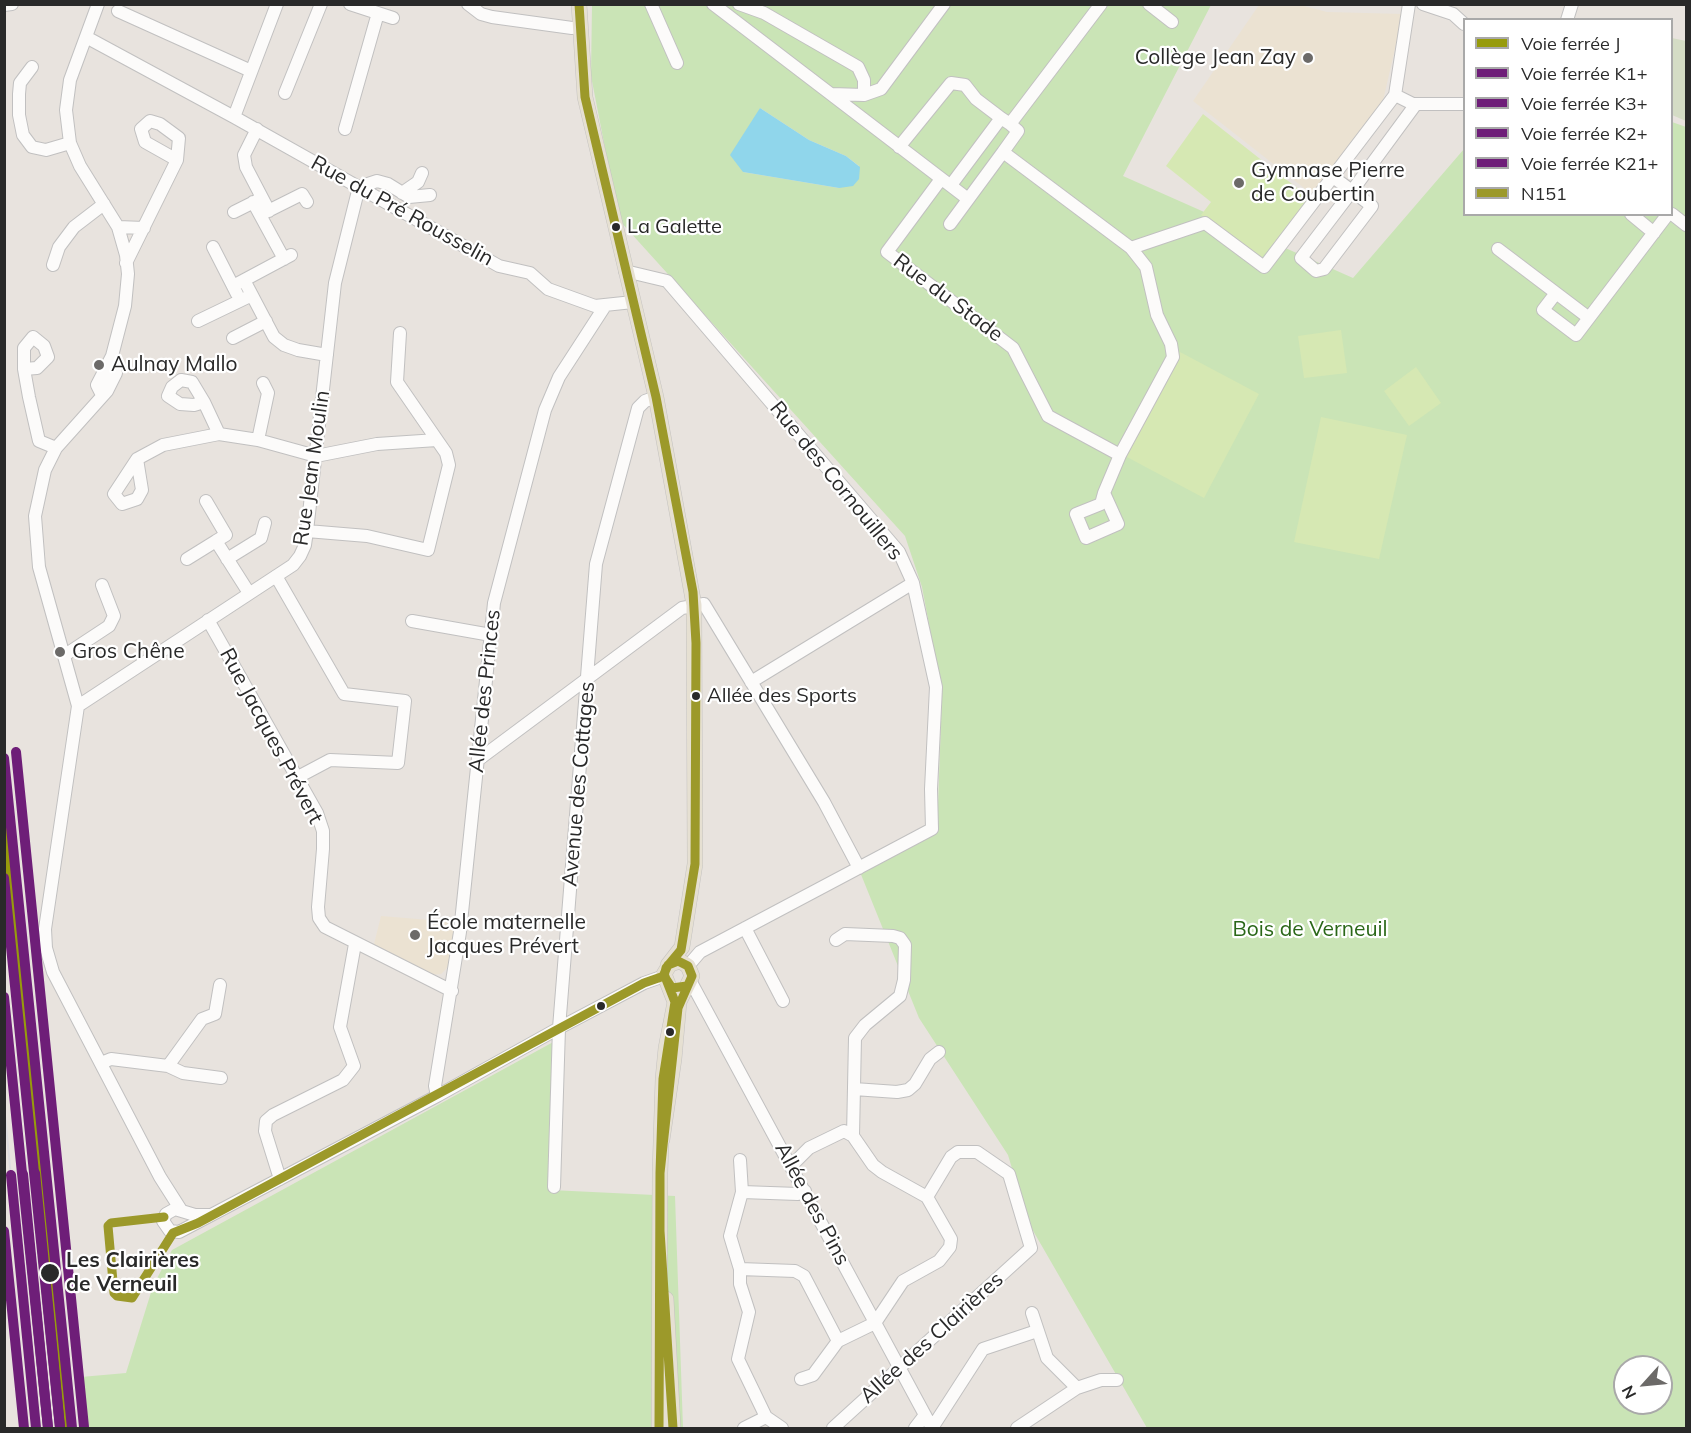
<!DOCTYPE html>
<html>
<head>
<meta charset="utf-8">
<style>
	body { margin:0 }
	#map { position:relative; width:1691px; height:1433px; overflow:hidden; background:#e8e3de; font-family:Mulish,sans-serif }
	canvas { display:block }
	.frame { position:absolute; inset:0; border:6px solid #292929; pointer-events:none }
	.legend { position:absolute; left:1463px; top:18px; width:210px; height:198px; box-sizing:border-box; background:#fff; border:2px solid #a9a9a9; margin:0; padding:8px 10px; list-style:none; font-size:18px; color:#292929 }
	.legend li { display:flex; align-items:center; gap:12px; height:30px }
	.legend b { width:30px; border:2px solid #a9a9a9 }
	.north { position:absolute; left:1613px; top:1355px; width:60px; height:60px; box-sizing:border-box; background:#fff; border:2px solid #a9a9a9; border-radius:50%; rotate:243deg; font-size:16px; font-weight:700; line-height:24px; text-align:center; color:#292929 }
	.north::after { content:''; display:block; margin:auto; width:21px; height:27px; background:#6c6a68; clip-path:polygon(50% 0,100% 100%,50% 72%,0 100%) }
</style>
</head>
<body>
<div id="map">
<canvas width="1691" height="1433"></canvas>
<div class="frame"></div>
<ul class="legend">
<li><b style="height:8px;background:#979b0c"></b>Voie ferrée J</li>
<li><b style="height:8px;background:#6e1e78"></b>Voie ferrée K1+</li>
<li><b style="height:8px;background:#6e1e78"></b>Voie ferrée K3+</li>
<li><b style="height:8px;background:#6e1e78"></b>Voie ferrée K2+</li>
<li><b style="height:8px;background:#6e1e78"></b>Voie ferrée K21+</li>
<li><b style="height:8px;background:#9c992a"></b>N151</li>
</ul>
<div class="north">N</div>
</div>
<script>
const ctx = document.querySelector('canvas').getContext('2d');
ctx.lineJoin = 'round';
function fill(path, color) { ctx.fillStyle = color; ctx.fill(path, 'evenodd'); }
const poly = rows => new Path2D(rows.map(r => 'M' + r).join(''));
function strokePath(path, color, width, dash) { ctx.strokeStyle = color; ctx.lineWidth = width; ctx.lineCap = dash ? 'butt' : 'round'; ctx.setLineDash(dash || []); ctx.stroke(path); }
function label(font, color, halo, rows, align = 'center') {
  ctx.font = font + ' Mulish,sans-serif'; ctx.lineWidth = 4.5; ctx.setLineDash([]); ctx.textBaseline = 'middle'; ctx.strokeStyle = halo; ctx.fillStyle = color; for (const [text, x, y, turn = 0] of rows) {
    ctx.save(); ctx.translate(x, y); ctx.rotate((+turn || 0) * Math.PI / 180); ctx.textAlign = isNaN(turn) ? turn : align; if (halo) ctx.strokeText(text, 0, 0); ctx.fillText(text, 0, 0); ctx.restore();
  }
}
fill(poly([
	[1259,5,1300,5,1327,12,1403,14,1382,105,1313,195,1193,101],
	[381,916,454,922,453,958,446,969,441,974,430,975,373,948]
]), '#ebe2d2');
fill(poly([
	[592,5,1211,5,1123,176,1353,278,1464,149,1464,214,1672,214,1672,122,1686,127,1686,1428,1147,1428,1028,1222,1008,1155,919,1018,860,872,937,832,942,694,922,587,905,536,619,220,591,76],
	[760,108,809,140,846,156,859,166,839,188,743,172],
	[1625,1367,1661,1367,1661,1403,1625,1403],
	[557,1040,551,1190,675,1196,683,1428,86,1428,81,1377,126,1373,153,1286,172,1250]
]), '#cae4b6');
fill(poly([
	[1672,38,1686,41,1686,121,1672,115]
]), '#d4dcc5');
fill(poly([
	[1203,114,1311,199,1262,257,1201,215,1211,202,1166,166],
	[1341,330,1347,373,1304,378,1298,336],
	[1180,352,1259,394,1204,498,1125,456],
	[1416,367,1441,403,1409,426,1384,391],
	[1321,417,1407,435,1379,559,1294,542]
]), '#d6e8b3');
fill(poly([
	[760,108,809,140,846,156,860,167,859,179,853,186,839,188,743,172,730,155]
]), '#90d6eb');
const minor = poly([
	[98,4,70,80,66,110,70,143,80,166,118,227,126,255,128,274,125,306,112,356,97,385,102,395],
	[350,4,393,18],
	[468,4,481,14,492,17,572,28],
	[651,4,677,63],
	[713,4,968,199],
	[739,4,764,13,858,67,864,80,864,95],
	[1149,4,1172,22],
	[1423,4,1453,14,1464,24],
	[4,5,12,4],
	[118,11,251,71],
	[1567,20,1572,4],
	[86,37,234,117,499,266,530,273,548,289,595,306,633,302],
	[32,67,20,83,19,94,19,115,23,135,32,147,46,150,70,143],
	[285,93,321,4],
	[831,94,864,95,881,89,944,4],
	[1395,95,1413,104,1464,104],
	[234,117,277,4],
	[257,129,244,155,246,167,269,211],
	[345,129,378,13],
	[899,147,951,83,965,85,976,99,1001,118],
	[1003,152,1018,131,1010,124],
	[1333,177,1352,191,1372,206,1324,269,1316,271,1301,258,1352,191,1416,104],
	[941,179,887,252,1013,348,1048,416,1120,455],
	[951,185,1001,118,1010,124,1101,4],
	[402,193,418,182,422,173],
	[253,202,284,259],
	[234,212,260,199],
	[264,213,302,194,307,202],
	[1631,214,1654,233],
	[1672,214,1686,225],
	[950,224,1003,152,1131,248,1146,267,1157,315,1171,344,1173,357,1120,455,1104,493,1118,524,1086,538,1076,514,1101,504,1104,493],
	[118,227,144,228],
	[213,247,237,294],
	[1131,248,1205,223,1264,267,1395,95,1409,4],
	[1498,249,1589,318],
	[126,263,177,160,179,138,160,124,150,121,141,129,145,142,177,160],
	[53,265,59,247,74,227,104,204],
	[625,271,667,281,899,552,913,583,936,687,931,789,932,829,700,952,688,966],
	[244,280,274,337,284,345,298,350,327,355],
	[233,286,291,255],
	[1556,293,1543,310,1576,335,1668,214],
	[198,321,252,295],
	[400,333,397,382,437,440],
	[233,338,266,321],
	[112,356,116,373,107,391,56,448,45,470,35,516,39,567,78,706,45,929,46,948,53,972,160,1177,181,1210],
	[24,369,37,368,48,357,44,346,33,337,24,348,24,369,29,397,39,441,56,448],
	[204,402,194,405,180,404,168,396,172,387,181,380,192,382,204,402,219,434],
	[258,440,268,393,263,383],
	[137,459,142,490,137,499,122,504,114,494,137,459,163,445,219,434,258,440,316,456,377,444,437,440,446,453,449,465,428,550,367,536,307,531],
	[206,501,226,535,216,541],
	[187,559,216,541,249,593],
	[227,559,261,538,265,523],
	[276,576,344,694,405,701,398,763,330,760,298,777],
	[208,620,317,813,323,831,323,849,318,907,319,918,325,927,452,991],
	[412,621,491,635],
	[65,655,109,626,114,616,102,585],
	[751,682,913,583],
	[78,706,293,565,300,556,305,545,307,531,335,283,359,187,377,181,388,184,409,197,430,195],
	[478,760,682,608,704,604,824,802,859,868],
	[745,928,783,1001],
	[836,940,845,934,893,936,900,938,905,945,904,980,900,996,865,1025,855,1038,853,1136],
	[691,982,932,1428],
	[101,1063,111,1059,168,1066,202,1019,215,1014,220,985],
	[168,1066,183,1073,221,1078],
	[854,1089,897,1092,908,1090,915,1084,930,1059,939,1052],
	[437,1096,435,1086,460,932,494,603,545,410,559,377,605,306],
	[740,1160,742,1192,730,1236,740,1269,740,1284,749,1312,738,1359,766,1417,782,1428],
	[280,1179,265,1131,266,1121,273,1115,343,1080,354,1066,340,1027,355,944],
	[554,1187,559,1028,596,564,638,408,645,401,656,397],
	[742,1192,798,1194,805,1191],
	[211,1215,195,1215,175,1209,166,1214,163,1221,170,1231,179,1232,437,1096,559,1028,644,983,664,976],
	[740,1269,795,1271,804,1276,838,1341,875,1323,903,1281,939,1261,950,1247,951,1239,927,1197,882,1172,873,1165,853,1136,844,1131,809,1148,791,1166],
	[1032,1313,1047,1358,1077,1388],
	[801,1379,813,1375,838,1341],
	[744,1428,766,1417],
	[833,1428,1031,1248,1009,1174,977,1152,958,1152,951,1157,927,1197],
	[915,1428,925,1415],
	[932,1428,983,1349,1037,1331],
	[1017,1428,1077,1388,1101,1380,1117,1380]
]);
const major = poly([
	[579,4,585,97,656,397,694,605,695,864,682,947,668,965],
	[666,1299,673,1428],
	[659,1428,660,1173,663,1079,666,1048,675,1002,664,974,670,964,680,961,688,966,692,976,679,1002,674,1059,662,1140]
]);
strokePath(minor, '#c1c0c0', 14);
strokePath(major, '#c4c2c0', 16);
strokePath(minor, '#fcfbfa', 12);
strokePath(major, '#e6e0d2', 15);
strokePath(poly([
	[4,1105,23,1301,40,1428]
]), '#dddcde', 2);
strokePath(poly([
	[579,4,585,97,656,397,693,592,696,643,695,864,681,950,666,968,664,976,672,988,687,986],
	[678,961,688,966,692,976,678,1008,660,1173,663,1079,675,1002,664,974,668,965,678,961],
	[660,1173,660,1231,673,1428],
	[173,1233,198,1223,644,983,664,976],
	[117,1296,114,1293,108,1226,111,1223,164,1217],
	[117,1296,132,1298,173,1233],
	[659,1428,660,1173]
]), '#9c992a', 9);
strokePath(poly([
	[4,820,66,1428]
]), '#979b0c', 10);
strokePath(poly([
	[4,758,72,1428],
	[23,1174,48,1428]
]), '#6e1e78', 10);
strokePath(poly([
	[4,878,60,1428],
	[11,1175,36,1428]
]), '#6e1e78', 10);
strokePath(poly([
	[16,752,84,1427],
	[35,1173,60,1427]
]), '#6e1e78', 10);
strokePath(poly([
	[4,997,48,1428],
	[4,1231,24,1428]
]), '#6e1e78', 10);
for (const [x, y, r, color] of [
	[1308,58,6,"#6c6a68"],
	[1239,183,6,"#6c6a68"],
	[616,227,5,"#292929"],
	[99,365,6,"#6c6a68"],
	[60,652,6,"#6c6a68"],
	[696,696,5,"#292929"],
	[415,935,6,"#6c6a68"],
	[601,1006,5,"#292929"],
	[670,1032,5,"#292929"],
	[50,1273,10,"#292929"]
]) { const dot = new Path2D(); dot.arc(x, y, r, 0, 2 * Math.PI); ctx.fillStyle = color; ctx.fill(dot); strokePath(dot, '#fff', 2); }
label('20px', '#292929', '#fff', [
	["La Galette",627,227],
	["Allée des Sports",707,696]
], 'left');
label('21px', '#292929', '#fff', [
	["Collège Jean Zay",1296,58,"right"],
	["Gymnase Pierre",1251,171],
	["de Coubertin",1251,195],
	["Aulnay Mallo",111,365],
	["Gros Chêne",72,652],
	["École maternelle",427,923],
	["Jacques Prévert",427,947]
], 'left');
label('21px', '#292929', '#fff', [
	["Rue du Pré Rousselin",402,211,29],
	["Rue du Stade",948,298,37],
	["Rue Jean Moulin",312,468,-82],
	["Rue des Cornouillers",836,481,51],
	["Allée des Princes",485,691,-84],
	["Rue Jacques Prévert",271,736,62],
	["Avenue des Cottages",579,784,-85],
	["Allée des Pins",812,1204,62],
	["Allée des Clairières",932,1338,-42]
]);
label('21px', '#2a6718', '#fff', [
	["Bois de Verneuil",1310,930]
]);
label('bold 21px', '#292929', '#fff', [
	["Les Clairières",66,1261],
	["de Verneuil",66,1285]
], 'left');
</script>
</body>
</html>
